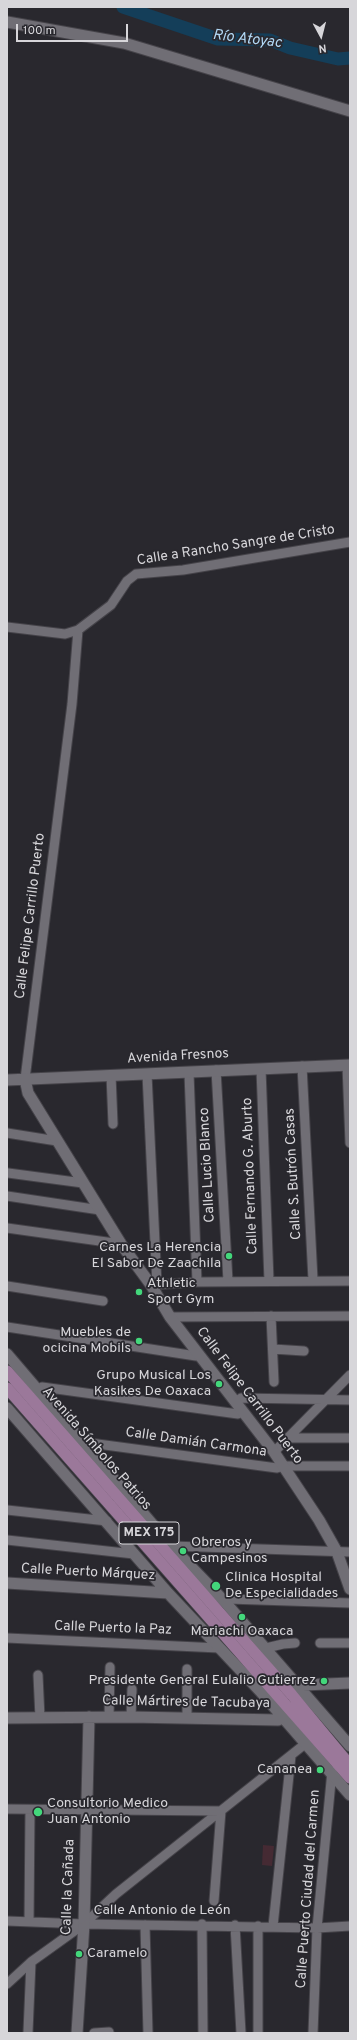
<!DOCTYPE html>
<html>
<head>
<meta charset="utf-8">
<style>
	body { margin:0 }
	#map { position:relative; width:357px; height:2040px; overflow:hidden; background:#29282e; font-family:Overpass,sans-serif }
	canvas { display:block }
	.frame { position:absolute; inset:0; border:8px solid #d7d6da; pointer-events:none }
	.north { position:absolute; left:301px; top:16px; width:40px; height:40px; -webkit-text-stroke:3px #29282e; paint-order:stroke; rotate:173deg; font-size:11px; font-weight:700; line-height:16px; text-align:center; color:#d7d6da }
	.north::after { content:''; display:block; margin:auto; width:14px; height:18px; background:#d7d6da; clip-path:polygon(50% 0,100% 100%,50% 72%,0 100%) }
	.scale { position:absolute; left:16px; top:24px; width:112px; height:18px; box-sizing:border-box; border:2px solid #d7d6da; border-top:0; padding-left:5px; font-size:12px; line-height:14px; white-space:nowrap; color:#d7d6da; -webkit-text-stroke:3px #29282e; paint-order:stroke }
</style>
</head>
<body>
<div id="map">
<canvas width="357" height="2040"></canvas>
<div class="frame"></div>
<div class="north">N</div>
<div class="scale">100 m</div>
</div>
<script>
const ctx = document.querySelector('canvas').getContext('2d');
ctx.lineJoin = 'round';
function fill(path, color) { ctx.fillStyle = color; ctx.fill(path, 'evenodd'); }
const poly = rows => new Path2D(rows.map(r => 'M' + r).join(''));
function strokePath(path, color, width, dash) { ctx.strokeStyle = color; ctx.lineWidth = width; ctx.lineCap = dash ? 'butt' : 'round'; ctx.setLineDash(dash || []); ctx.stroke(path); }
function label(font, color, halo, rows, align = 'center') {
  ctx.font = font + ' Overpass,sans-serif'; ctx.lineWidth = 3.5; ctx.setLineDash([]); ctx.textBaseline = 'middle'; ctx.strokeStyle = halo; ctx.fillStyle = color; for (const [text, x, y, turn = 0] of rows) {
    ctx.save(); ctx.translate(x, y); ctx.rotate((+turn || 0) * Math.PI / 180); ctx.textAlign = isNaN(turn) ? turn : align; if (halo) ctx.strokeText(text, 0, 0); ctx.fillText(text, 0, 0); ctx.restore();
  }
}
fill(poly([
	[263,1845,274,1846,272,1866,262,1865]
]), '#452a33');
strokePath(poly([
	[123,7,218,39,270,40,290,48,338,59,350,58]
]), '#143e59', 13);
const minor = poly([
	[7,627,65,634,78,630,111,605,127,581,136,574,183,570,350,542],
	[347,1065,350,1143],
	[302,1066,313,1280],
	[261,1069,269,1281],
	[216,1070,228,1281],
	[189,1073,197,1282],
	[147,1074,157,1285],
	[111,1075,113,1124],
	[25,1079,72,704,78,630],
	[7,1133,57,1141],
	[8,1173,83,1183],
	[7,1196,100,1210],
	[7,1228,121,1244],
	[152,1285,197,1282,350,1281],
	[7,1286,103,1301],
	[271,1316,274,1382],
	[170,1317,350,1316],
	[7,1327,196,1356,199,1354],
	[273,1349,304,1351],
	[39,1390,42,1387,238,1414,243,1411],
	[236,1402,241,1398,350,1400],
	[286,1438,350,1438],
	[87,1446,90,1443,277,1468,284,1466,350,1466],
	[274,1452,350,1375],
	[7,1510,107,1521],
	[7,1540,134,1554],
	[171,1546,350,1552],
	[225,1602,228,1599,350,1603],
	[7,1638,219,1648],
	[320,1643,350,1643],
	[266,1648,283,1644,295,1643],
	[38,1675,40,1718],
	[109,1717,110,1667],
	[131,1717,132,1689],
	[187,1718,187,1669],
	[7,1809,221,1811,214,1901],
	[7,1921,84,1924,317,1928,350,1926],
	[29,1921,30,1810],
	[202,1924,203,2033],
	[145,1925,148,2033],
	[235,1925,241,2033],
	[258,1926,258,2033],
	[273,1926,291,1756],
	[7,1984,31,1962,84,1924,116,1894,305,1744],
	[28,2032,31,1962],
	[94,2033,109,2032],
	[313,2033,317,1928,332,1771]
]);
const tertiary = poly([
	[7,22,124,43,350,111],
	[25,1079,28,1093,121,1244,151,1285,170,1317,274,1452,319,1520,337,1552,350,1589],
	[7,1080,350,1065],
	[7,1354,171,1546,225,1602,350,1746],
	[7,1408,168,1593,260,1691,350,1795],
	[7,1583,168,1593],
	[295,1692,303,1685,350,1683],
	[7,1718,131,1717,278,1720,286,1713],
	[77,2033,84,1924,89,1717]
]);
const primary = poly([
	[7,1371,292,1695,350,1765],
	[7,1388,350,1778]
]);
strokePath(minor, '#454349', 11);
strokePath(tertiary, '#454349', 13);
strokePath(primary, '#454349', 13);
strokePath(minor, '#706e75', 9);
strokePath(tertiary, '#706e75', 11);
strokePath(primary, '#9b789a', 11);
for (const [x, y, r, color] of [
	[229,1256,4,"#43d77b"],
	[139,1292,4,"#43d77b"],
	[139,1341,4,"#43d77b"],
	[219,1384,4,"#43d77b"],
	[183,1551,4,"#43d77b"],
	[216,1586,5,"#43d77b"],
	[242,1617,4,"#43d77b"],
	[324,1681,4,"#43d77b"],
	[320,1770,4,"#43d77b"],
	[38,1812,5,"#43d77b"],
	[79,1954,4,"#43d77b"]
]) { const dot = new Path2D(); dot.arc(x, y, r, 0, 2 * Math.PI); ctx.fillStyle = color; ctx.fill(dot); strokePath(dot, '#29282e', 1.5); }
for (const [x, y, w] of [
	[149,1533,60]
]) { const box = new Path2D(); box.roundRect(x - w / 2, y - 11, w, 22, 3); ctx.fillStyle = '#29282e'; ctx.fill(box); strokePath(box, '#d7d6da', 1); }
label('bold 13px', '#d7d6da', null, [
	["MEX 175",149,1533]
]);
label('14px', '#d7d6da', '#29282e', [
	["Calle a Rancho Sangre de Cristo",236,546,-9],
	["Calle Felipe Carrillo Puerto",31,916,-83],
	["Avenida Fresnos",178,1057,-3],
	["Calle Lucio Blanco",208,1165,-93],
	["Calle S. Butrón Casas",294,1174,-93],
	["Calle Fernando G. Aburto",251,1176,-92],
	["Calle Felipe Carrillo Puerto",249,1396,53],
	["Calle Damián Carmona",196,1443,8],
	["Avenida Símbolos Patrios",96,1449,49],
	["Calle Puerto Márquez",88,1573,3],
	["Calle Puerto la Paz",113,1629,2],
	["Calle Mártires de Tacubaya",186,1703,1],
	["Calle la Cañada",69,1887,-88],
	["Calle Puerto Ciudad del Carmen",309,1889,-86],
	["Calle Antonio de León",162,1911]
]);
label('14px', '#d7d6da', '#29282e', [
	["Carnes La Herencia",221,1248],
	["El Sabor De Zaachila",221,1264],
	["Athletic",147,1284,"left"],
	["Sport Gym",147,1300,"left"],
	["Muebles de",131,1333],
	["ocicina Mobils",131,1349],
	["Grupo Musical Los",211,1376],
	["Kasikes De Oaxaca",211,1392],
	["Obreros y",191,1543,"left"],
	["Campesinos",191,1559,"left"],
	["Clinica Hospital",225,1578,"left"],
	["De Especialidades",225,1594,"left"],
	["Mariachi Oaxaca",242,1632,"center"],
	["Presidente General Eulalio Gutierrez",316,1681],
	["Cananea",312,1770],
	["Consultorio Medico",47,1804,"left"],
	["Juan Antonio",47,1820,"left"],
	["Caramelo",87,1954,"left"]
], 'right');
label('italic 15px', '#b2d9f6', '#29282e', [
	["Río Atoyac",247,40,7]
]);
</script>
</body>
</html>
